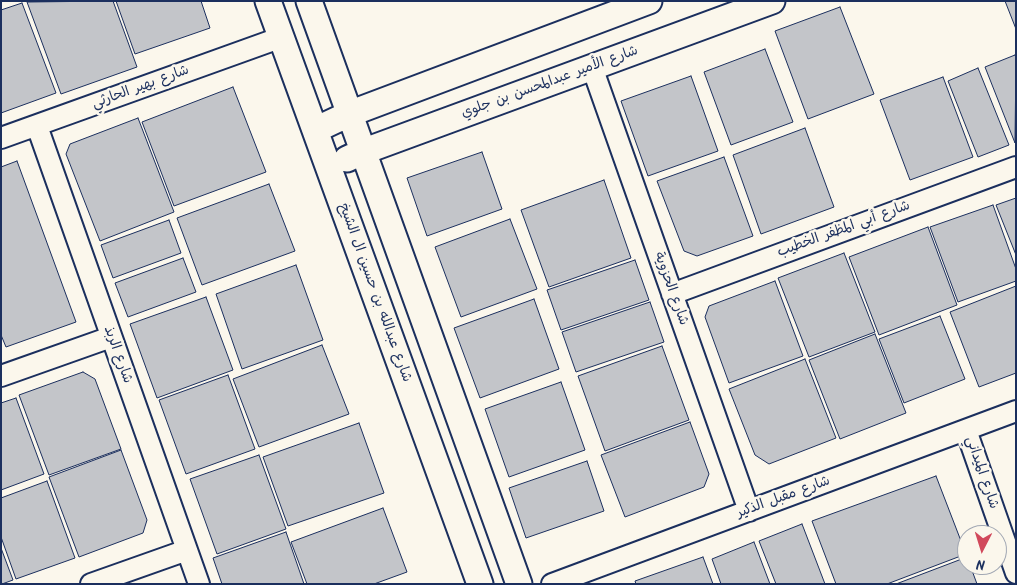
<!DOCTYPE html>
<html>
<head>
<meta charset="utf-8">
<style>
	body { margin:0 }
	#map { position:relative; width:1017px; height:585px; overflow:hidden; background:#fbf7ec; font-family:Kalam,sans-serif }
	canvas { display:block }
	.frame { position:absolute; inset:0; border:2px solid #1b2f5e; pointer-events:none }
	.north { position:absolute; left:957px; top:525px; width:50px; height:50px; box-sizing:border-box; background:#fbf7ec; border:1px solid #a1a7b3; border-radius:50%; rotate:185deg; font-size:14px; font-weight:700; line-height:20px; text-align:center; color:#1b2f5e }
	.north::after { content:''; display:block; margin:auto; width:18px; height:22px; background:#d1495b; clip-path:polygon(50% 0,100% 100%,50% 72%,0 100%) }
</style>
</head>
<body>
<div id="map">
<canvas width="1017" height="585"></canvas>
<div class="frame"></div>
<div class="north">N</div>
</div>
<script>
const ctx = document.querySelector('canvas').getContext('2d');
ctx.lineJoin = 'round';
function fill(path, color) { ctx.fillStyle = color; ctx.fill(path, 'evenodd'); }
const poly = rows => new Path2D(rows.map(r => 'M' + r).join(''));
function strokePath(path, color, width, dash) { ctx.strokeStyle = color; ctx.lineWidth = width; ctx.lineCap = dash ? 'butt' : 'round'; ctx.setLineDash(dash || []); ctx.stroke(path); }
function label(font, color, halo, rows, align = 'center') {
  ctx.font = font + ' Kalam,"Playpen Sans Arabic",sans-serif'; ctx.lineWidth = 5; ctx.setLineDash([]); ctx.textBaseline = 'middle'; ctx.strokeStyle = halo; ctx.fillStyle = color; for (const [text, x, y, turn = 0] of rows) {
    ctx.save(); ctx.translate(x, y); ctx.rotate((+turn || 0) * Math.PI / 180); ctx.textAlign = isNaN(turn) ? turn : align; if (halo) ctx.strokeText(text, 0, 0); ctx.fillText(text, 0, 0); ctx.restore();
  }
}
const building = poly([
	[113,1,137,67,61,94,27,2,113,1],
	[116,1,201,1,210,28,135,54,116,1],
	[1005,1,1016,1,1016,29,1005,1],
	[22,3,56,93,1,113,1,10,22,3],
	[840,7,874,94,808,119,775,31,840,7],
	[765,49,793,122,731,145,704,72,765,49],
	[1015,55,1016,58,1015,143,985,67,1015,55],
	[978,68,1009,145,978,157,948,81,978,68],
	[691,76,718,151,648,176,621,101,691,76],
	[943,77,973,157,910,180,880,100,943,77],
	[233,87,266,172,174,206,142,122,233,87],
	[138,118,174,212,100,241,66,154,70,144,138,118],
	[805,128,834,207,761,234,733,155,805,128],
	[482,152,502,209,427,236,407,178,482,152],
	[724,157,753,236,697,256,684,251,657,181,724,157],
	[17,161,76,322,6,347,1,335,1,167,17,161],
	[604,180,631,258,549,287,521,210,604,180],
	[269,184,295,251,202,285,177,218,269,184],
	[1016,198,1016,255,996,205,1016,198],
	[993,205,1016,269,1016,281,958,302,930,227,993,205],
	[510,219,537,289,461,317,435,247,510,219],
	[169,220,181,253,113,278,101,245,169,220],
	[928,227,957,305,879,335,849,257,928,227],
	[844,253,875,332,809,357,778,278,844,253],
	[183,258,196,292,128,317,115,283,183,258],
	[635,260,649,300,561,330,547,290,635,260],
	[296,265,323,340,242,369,216,294,296,265],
	[775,281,803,356,729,383,705,317,709,306,775,281],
	[1016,286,1016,373,979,387,950,312,1016,286],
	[206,297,233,370,157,398,130,324,206,297],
	[534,299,559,369,480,398,454,328,534,299],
	[650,302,664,342,576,372,562,332,650,302],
	[940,316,965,379,904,403,879,339,940,316],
	[875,334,906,413,840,439,809,360,875,334],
	[322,345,349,414,259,447,233,379,322,345],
	[662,346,689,420,605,451,578,376,662,346],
	[805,359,836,438,769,464,755,455,729,389,805,359],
	[83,372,95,379,121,449,49,475,19,395,83,372],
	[228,375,255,449,186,474,159,400,228,375],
	[561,382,585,450,509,477,485,409,561,382],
	[16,398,44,474,1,490,1,403,16,398],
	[690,422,709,474,704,487,625,517,601,455,690,422],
	[359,423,384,493,288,526,263,457,359,423],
	[121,450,147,520,143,533,79,557,49,477,121,450],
	[259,455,286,529,217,554,190,479,259,455],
	[587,461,604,511,526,538,509,488,587,461],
	[936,476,966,554,887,584,836,584,812,521,936,476],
	[47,481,75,558,16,579,1,537,1,498,47,481],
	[383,508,407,572,374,584,307,584,291,542,383,508],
	[802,524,825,584,776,584,759,541,802,524],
	[286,532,304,584,222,584,213,558,286,532],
	[754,542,770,584,721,584,712,559,754,542],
	[1,548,13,580,2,584,1,584,1,548],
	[703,557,713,584,636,584,635,581,703,557],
	[967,557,967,565,970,565,977,584,896,584,967,557]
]);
fill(building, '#c3c5c9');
strokePath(building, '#1b2f5e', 1);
const minor = poly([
	[592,67,749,511],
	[37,126,199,584],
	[1,138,282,37],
	[672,294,1016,167],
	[1,376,111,337],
	[966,430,1016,573],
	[91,584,187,550],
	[552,584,1016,411]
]);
const tertiary = poly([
	[268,1,480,584],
	[309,1,519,584],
	[315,130,349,114,649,1],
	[347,159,362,152,772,1]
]);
strokePath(minor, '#1b2f5e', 24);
strokePath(tertiary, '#1b2f5e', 29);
strokePath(minor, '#fbf7ec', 20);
strokePath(tertiary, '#fbf7ec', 25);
label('14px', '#1b2f5e', '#fbf7ec', [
	["شارع الأمير عبدالمحسن بن جلوي",550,83,-20],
	["شارع بهير الحارثي",141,88,-20],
	["شارع أبي المظفر الخطيب",844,230,-20],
	["شارع الحزوية",670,289,70],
	["شارع عبدالله بن حسين ال الشيخ",374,293,70],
	["شارع الربذ",117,355,70],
	["شارع الميداني",981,473,71],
	["شارع مقبل الذكير",784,498,-20]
]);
</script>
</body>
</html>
